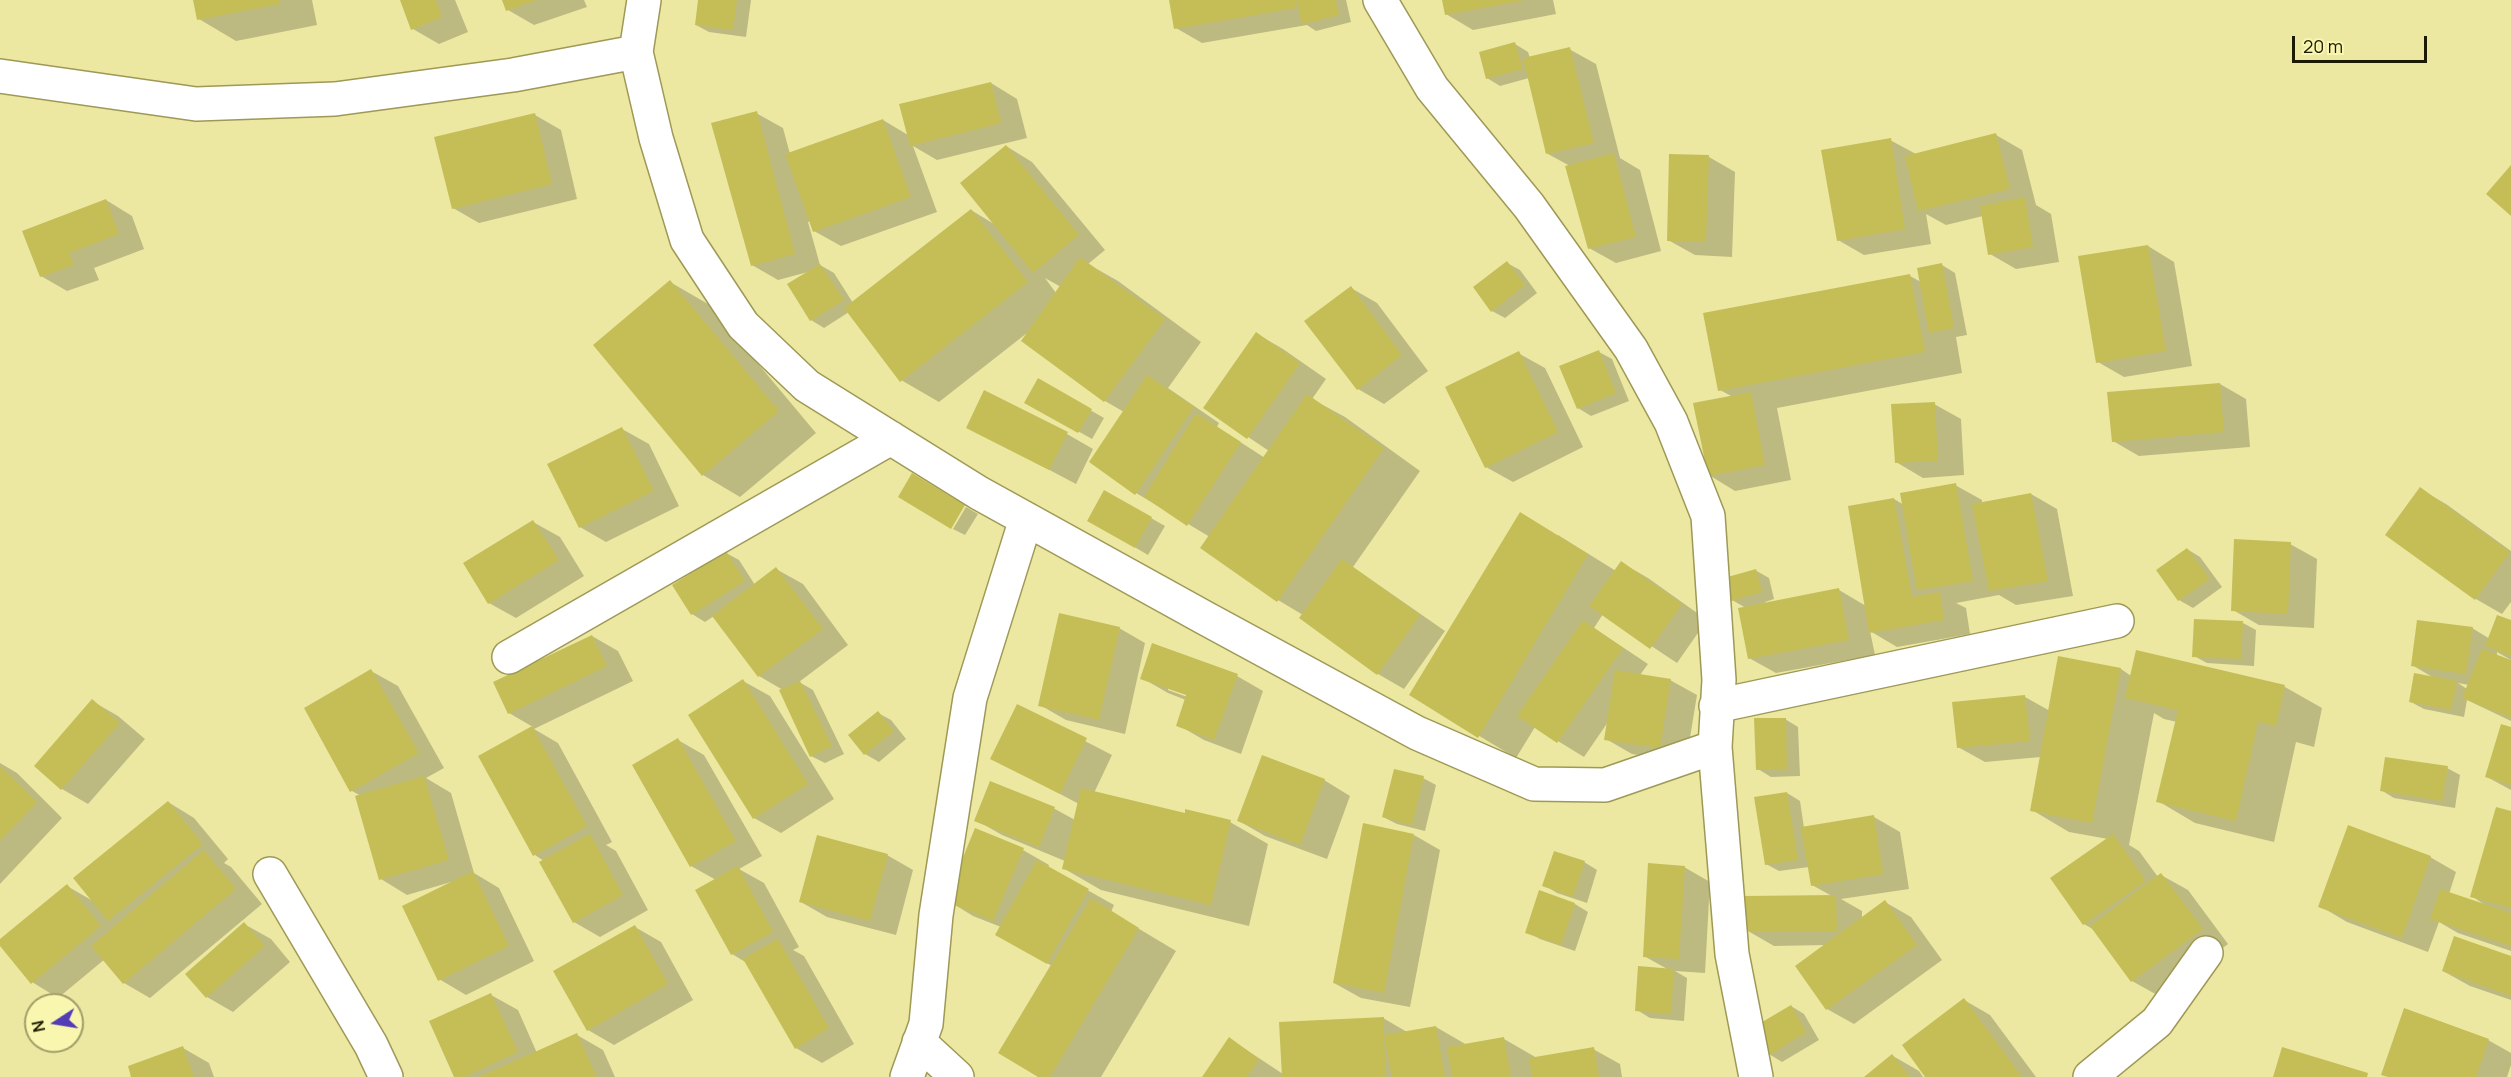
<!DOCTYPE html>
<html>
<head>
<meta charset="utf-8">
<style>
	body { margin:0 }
	#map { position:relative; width:2511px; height:1077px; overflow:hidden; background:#ece8a2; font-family:Manrope,sans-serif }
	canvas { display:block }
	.north { position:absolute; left:24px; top:993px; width:60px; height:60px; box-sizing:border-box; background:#f9f6af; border:2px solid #a19e69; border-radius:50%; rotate:258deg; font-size:16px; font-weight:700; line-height:24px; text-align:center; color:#1c1a00 }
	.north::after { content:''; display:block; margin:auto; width:21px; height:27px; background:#533db5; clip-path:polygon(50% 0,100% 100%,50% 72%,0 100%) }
	.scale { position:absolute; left:2292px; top:36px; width:135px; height:27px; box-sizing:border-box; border:3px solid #1c1a00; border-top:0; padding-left:8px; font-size:18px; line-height:21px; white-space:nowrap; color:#1c1a00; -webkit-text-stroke:4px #f9f6af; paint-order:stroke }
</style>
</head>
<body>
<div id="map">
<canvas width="2511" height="1077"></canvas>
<div class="north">N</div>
<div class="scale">20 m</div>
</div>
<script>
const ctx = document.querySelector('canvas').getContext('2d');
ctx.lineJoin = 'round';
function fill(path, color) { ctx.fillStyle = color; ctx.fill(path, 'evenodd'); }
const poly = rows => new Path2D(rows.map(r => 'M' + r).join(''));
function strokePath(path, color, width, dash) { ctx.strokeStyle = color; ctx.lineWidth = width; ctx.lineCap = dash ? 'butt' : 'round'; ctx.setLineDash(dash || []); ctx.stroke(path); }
fill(poly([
	[195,0,312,0,317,25,236,41,199,19],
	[401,0,455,0,468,32,439,44,413,29],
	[504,0,584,0,587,7,534,25,508,10],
	[700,0,751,0,746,37,709,32,696,25],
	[1171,0,1346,0,1351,22,1316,31,1307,25,1202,43,1176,28],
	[1443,0,1553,0,1556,14,1473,30,1446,14],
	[1515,44,1528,52,1530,58,1569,49,1596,64,1620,158,1640,170,1661,251,1616,263,1589,248,1570,166,1548,154,1529,78,1500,86,1487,78],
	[991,83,1017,99,1027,138,937,160,913,146,937,212,841,246,814,231,810,221,808,222,820,265,834,273,853,303,971,210,994,224,1006,146,1032,162,1105,250,1088,264,1118,281,1201,342,1168,388,1219,423,1217,427,1265,458,1269,451,1205,408,1257,334,1283,349,1326,379,1312,399,1345,417,1420,471,1353,567,1445,631,1404,689,1378,674,1303,615,1278,600,1210,537,1136,493,1091,462,1124,412,1105,401,1023,340,1027,333,939,402,901,380,849,312,824,328,811,320,808,272,778,280,752,265,756,113,783,128,790,154,883,120,908,135],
	[1045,278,1061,287,1056,293],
	[535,115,561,130,577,199,479,223,453,208],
	[1996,135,2022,150,2036,205,2051,214,2059,262,2016,269,1990,254,1983,216,1946,225,1926,214,1931,244,1864,255,1838,240,1890,140,1916,154],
	[1709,157,1735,172,1732,257,1695,255,1668,240],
	[106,200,132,216,144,249,94,268,99,280,67,291,41,276],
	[2148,246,2174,262,2192,366,2124,377,2098,362],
	[1507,263,1520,270,1537,293,1505,318,1492,311],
	[1942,265,1955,273,1967,335,1956,337,1962,373,1777,408,1791,480,1735,491,1709,475,1733,397,1720,390,1910,276,1921,282],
	[670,282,708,304,816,433,740,497,703,475],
	[1351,288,1377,303,1428,371,1384,404,1358,389],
	[1599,352,1612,359,1629,401,1591,416,1578,408],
	[1518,353,1545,368,1583,447,1513,482,1486,467],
	[1038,380,1104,418,1092,439,1026,402],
	[2220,384,2246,399,2250,447,2139,456,2113,441],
	[1934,404,1961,419,1964,475,1923,478,1896,462],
	[968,427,1067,434,1093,449,1076,484],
	[622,429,649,444,679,506,606,542,580,527],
	[1955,485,1982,500,1982,503,2031,494,2057,509,2073,596,2016,605,1999,595,1956,603,1966,608,1970,634,1897,647,1870,631,1875,655,1776,673,1749,658,1746,608,1732,600,1755,570,1769,578,1774,599,1765,602,1766,604,1839,590,1866,606,1894,499,1904,505],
	[2420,489,2446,504,2511,551,2511,602,2502,614,2476,599],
	[1105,492,1165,526,1148,555,1089,520],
	[966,507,978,514,965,535,953,529],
	[533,522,560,537,584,576,516,618,489,603],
	[1558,535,1616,571,1622,563,1648,578,1707,620,1677,663,1603,614,1594,628,1648,664,1640,675,1670,680,1697,695,1686,762,1632,754,1606,739,1608,722,1584,757,1535,727,1516,758,1411,695],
	[2290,544,2317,559,2314,628,2259,625,2233,610],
	[2187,549,2200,557,2222,587,2193,608,2179,600,2158,571],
	[726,553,739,560,755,585,776,569,803,584,848,645,799,682,813,690,844,754,825,763,811,756,783,690,759,676,714,616,705,622,692,614],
	[2511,622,2511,660,2497,652,2497,656,2511,662,2511,721,2467,700,2464,717,2424,709,2411,702,2434,678,2412,665,2472,628,2490,639],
	[2458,683,2469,685,2467,689],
	[2243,623,2256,630,2254,666,2207,663,2194,656],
	[1119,628,1145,643,1125,734,1066,720,1040,705],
	[592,636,618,651,633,681,534,729,558,743,612,842,606,845,616,851,648,910,600,937,574,922,544,861,535,855,481,757,533,727,509,713],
	[2059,658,2121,669,2131,676,2285,687,2322,708,2314,747,2296,742,2274,842,2195,823,2158,801,2177,722,2164,719,2154,713,2129,845,2139,851,2158,877,2161,875,2188,890,2228,944,2159,996,2132,981,2096,931,2084,924,2108,839,2069,832,2032,810,2041,757,1985,762,1958,747,2025,697,2050,711],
	[371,671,398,686,444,768,426,778,451,793,474,873,499,888,534,961,466,995,439,979,451,882,407,895,381,879,361,796,352,791],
	[1237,676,1263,691,1241,754,1204,740,1178,725,1186,700,1168,693,1142,678],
	[1168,687,1194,696,1193,699,1168,690],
	[743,681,770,696,834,799,781,833,754,818,690,715],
	[92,701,118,716,145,739,88,804,62,789,36,766],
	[1017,706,1112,755,1094,793,1186,814,1230,822,1268,844,1249,926,1101,890,1063,868,1065,861,1002,835,976,820,991,783,1055,809,1075,820,1079,804,992,758],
	[878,713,891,720,906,739,879,762,865,754,850,735],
	[1785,719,1798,727,1800,776,1771,777,1758,769],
	[2511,728,2511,790,2487,777],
	[678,740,704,755,762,856,739,869,764,883,799,947,793,950,804,956,854,1044,822,1063,796,1048,747,963,732,954,716,880,691,866],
	[0,763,17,773,62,818,0,884],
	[2447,768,2460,775,2455,808,2394,798,2381,790],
	[1423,778,1436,785,1425,831,1397,824,1383,817],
	[1324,780,1350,796,1327,859,1265,836,1239,821],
	[1787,793,1800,801,1804,828,1874,817,1900,832,1909,889,1841,899,1862,911,1862,919,1885,902,1911,917,1942,960,1854,1024,1827,1009,1825,945,1774,946,1748,931,1832,896,1812,885,1809,867,1779,871,1766,864],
	[168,802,194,818,228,859,224,863,231,867,262,904,150,998,124,983,105,959,58,998,32,982,0,944,0,941,67,886,93,901],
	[2511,813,2511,951,2458,933,2439,922,2428,952,2347,922,2320,906,2430,857,2456,872,2449,894,2486,906,2472,896],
	[1414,835,1440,850,1410,1007,1361,998,1334,983],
	[1023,850,1049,865,1048,868,1114,905,1111,912,1176,951,1101,1077,1041,1077,1052,966,997,934,1001,927,973,916,947,900],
	[887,855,913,870,896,935,827,917,801,902],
	[1584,862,1597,870,1587,903,1557,893,1544,885],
	[1684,867,1710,882,1705,973,1675,971,1687,978,1684,1021,1650,1018,1637,1010,1669,970,1644,956],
	[1575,904,1588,912,1575,951,1540,939,1527,932],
	[244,924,271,939,290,962,233,1012,207,997],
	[635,927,661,942,693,1000,614,1045,588,1030],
	[2511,958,2511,1000,2470,986,2443,971],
	[491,995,518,1010,537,1053,577,1035,603,1050,615,1077,456,1077],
	[1964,1000,1990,1015,2036,1077,1927,1077],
	[1791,1006,1804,1014,1819,1040,1782,1062,1769,1054],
	[1383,1018,1407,1032,1436,1027,1467,1045,1504,1039,1537,1058,1593,1049,1620,1064,1622,1077,1204,1077,1230,1039,1283,1074],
	[2488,1040,2511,1053,2511,1065,2507,1077,2388,1077],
	[183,1048,209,1063,214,1077,133,1077],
	[1893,1056,1919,1071,1923,1077,1866,1077]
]), '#0003');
fill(poly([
	[193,0,279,0,280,4,197,20],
	[400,0,436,0,442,17,411,30],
	[502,0,537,0,506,11],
	[698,0,737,0,733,30,695,25],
	[1169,0,1295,0,1296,8,1174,29],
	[1296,0,1336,0,1339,15,1302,24],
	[1442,0,1521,0,1521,1,1445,15],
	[1515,42,1523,69,1486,79,1479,52],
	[1570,47,1594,143,1546,154,1523,58],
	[991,82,1001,123,910,146,899,104],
	[757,111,795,254,751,266,711,123],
	[535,113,552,184,452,209,434,137],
	[883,119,911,197,813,232,785,154],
	[1996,133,2010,189,1918,211,1905,156],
	[1891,138,1905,229,1837,241,1821,150],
	[1006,145,1079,235,1033,273,960,183],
	[1614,153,1636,237,1588,249,1565,166],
	[1669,154,1709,155,1706,242,1667,241],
	[2511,165,2511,216,2486,194],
	[2025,197,2033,247,1988,255,1980,206],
	[106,199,119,234,69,253,74,265,40,277,22,231],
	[971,209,1028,282,900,382,844,308],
	[2148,245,2166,351,2096,363,2078,256],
	[1080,257,1165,319,1104,402,1021,341],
	[1507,261,1525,285,1491,312,1473,287],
	[1942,263,1954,328,1929,333,1917,268],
	[820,264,844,300,810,321,787,284],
	[1910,274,1925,352,1718,391,1703,313],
	[670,280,779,411,702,476,593,345],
	[1351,286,1402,355,1357,390,1304,321],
	[1256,332,1300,363,1247,439,1203,408],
	[1599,350,1616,393,1577,409,1559,366],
	[1519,351,1558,432,1485,468,1445,387],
	[1147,375,1194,407,1135,495,1089,462],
	[1038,378,1092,409,1078,433,1024,403],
	[2220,383,2224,432,2112,442,2107,392],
	[984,390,1068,432,1049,470,966,428],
	[1751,392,1765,465,1708,476,1693,403],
	[1307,394,1384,448,1277,602,1200,548],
	[1935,402,1938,461,1895,463,1891,404],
	[1196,413,1241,442,1187,526,1144,497],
	[622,427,654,491,579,528,547,464],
	[912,473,965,505,951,529,898,497],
	[1956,483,1973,581,1917,590,1900,493],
	[2420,487,2510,552,2475,600,2385,535],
	[1104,490,1152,517,1135,548,1087,521],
	[2031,493,2048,581,1989,591,1972,504],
	[1894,498,1912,597,1940,592,1944,620,1869,633,1848,506],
	[1520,512,1588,554,1478,738,1409,695],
	[533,520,559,560,488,604,463,563],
	[2234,539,2291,542,2288,614,2231,611],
	[2187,548,2210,579,2178,601,2156,570],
	[726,551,745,581,691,615,672,585],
	[1342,559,1420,615,1377,675,1299,618],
	[1621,561,1682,604,1650,649,1589,606],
	[776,567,823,629,758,677,712,616],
	[1756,569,1762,592,1731,601,1724,578],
	[1839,588,1849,640,1748,659,1738,608],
	[1059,613,1120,627,1099,720,1038,706],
	[2497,615,2511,620,2511,656,2485,646],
	[2194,619,2243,621,2241,659,2192,657],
	[1583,620,1623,648,1557,743,1517,716],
	[2417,620,2473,627,2466,674,2411,666],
	[592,635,607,666,508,714,493,682],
	[1152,643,1238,674,1214,740,1176,726,1186,695,1140,679],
	[2482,649,2511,660,2511,718,2462,698],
	[2136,650,2285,685,2276,726,2258,722,2236,821,2156,802,2178,710,2125,698],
	[2058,656,2121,668,2092,823,2030,811],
	[371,669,419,753,350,792,304,708],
	[1615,670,1671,679,1660,748,1604,740],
	[2414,673,2457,681,2451,710,2409,702],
	[743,679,808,784,753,819,688,715],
	[800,681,832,746,810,757,779,690],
	[2025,695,2030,741,1957,748,1952,702],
	[92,699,120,723,61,790,34,766],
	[1017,704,1087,738,1060,794,990,759],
	[878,711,894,731,864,755,848,735],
	[1754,718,1786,718,1787,769,1756,770],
	[2501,724,2511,727,2511,785,2485,777],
	[532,726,587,826,533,856,478,756],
	[678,738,736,841,690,867,632,765],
	[1262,755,1325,779,1300,845,1237,821],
	[2385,757,2448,766,2442,801,2380,791],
	[0,766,37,802,0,841],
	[1394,769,1424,776,1412,825,1382,817],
	[424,776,449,860,379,880,355,796],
	[990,781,1055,807,1039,847,974,821],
	[1081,788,1185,813,1185,809,1231,820,1211,905,1062,869],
	[1787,792,1798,860,1765,865,1754,797],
	[168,801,203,844,108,921,73,878],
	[2496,807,2511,811,2511,908,2470,897],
	[1874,815,1883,874,1811,886,1801,827],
	[1363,823,1414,834,1384,993,1333,983],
	[2348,825,2431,856,2402,938,2318,907],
	[975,828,1024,848,993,921,945,901],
	[590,834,623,895,573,923,539,862],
	[2113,834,2146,881,2083,925,2050,878],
	[817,835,888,854,870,921,799,902],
	[204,850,236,889,123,984,91,946],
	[1554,851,1585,861,1573,897,1542,886],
	[1037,860,1089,889,1047,964,995,935],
	[1648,863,1685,866,1679,959,1643,957],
	[738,866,773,932,731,955,695,890],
	[473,871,509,946,438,981,402,906],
	[2161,873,2203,929,2131,982,2090,926],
	[67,884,101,926,31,984,0,946,0,939],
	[2440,889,2511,913,2511,946,2430,919],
	[1539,890,1575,903,1561,945,1525,933],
	[1836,895,1837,931,1746,931,1745,896],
	[1091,898,1139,928,1050,1077,1038,1077,998,1053],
	[1885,900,1917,945,1826,1010,1795,966],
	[244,922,265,946,206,998,185,974],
	[635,925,668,984,587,1031,553,971],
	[2454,936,2511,956,2511,996,2442,971],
	[778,939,829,1028,795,1049,743,959],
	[1638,966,1674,969,1671,1014,1635,1011],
	[491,993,518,1052,464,1077,454,1077,429,1021],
	[1964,998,2022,1077,1925,1077,1902,1045],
	[1791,1005,1806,1032,1768,1056,1752,1028],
	[2404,1008,2489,1039,2476,1077,2388,1077,2381,1075],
	[1384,1017,1384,1035,1436,1026,1445,1077,1392,1077,1384,1036,1386,1077,1282,1077,1279,1022],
	[577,1033,597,1077,479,1077],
	[1229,1037,1259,1059,1247,1077,1202,1077],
	[1504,1037,1511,1077,1452,1077,1447,1047],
	[183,1046,194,1077,131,1077,128,1066],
	[1594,1047,1599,1077,1532,1077,1529,1058],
	[2282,1047,2368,1073,2367,1077,2273,1077],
	[1892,1054,1910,1077,1864,1077]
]), '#c5be57');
const minor = poly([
	[644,0,636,52,656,138,687,240,743,325,807,386,979,493,1205,618,1417,733,1534,784,1605,785,1715,747],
	[1380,0,1432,88,1529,206,1631,349,1671,422,1708,516,1719,680,1715,747,1732,954,1756,1077],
	[0,76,196,104,335,99,513,75,636,52],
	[509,657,891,438],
	[1716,706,2117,621],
	[270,874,371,1045,386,1077],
	[919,1042,957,1077],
	[907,1077,926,1024,936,915,970,698,1026,519],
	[2090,1077,2157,1022,2206,953]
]);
strokePath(minor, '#9e9956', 36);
strokePath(minor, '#fff', 33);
</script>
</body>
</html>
